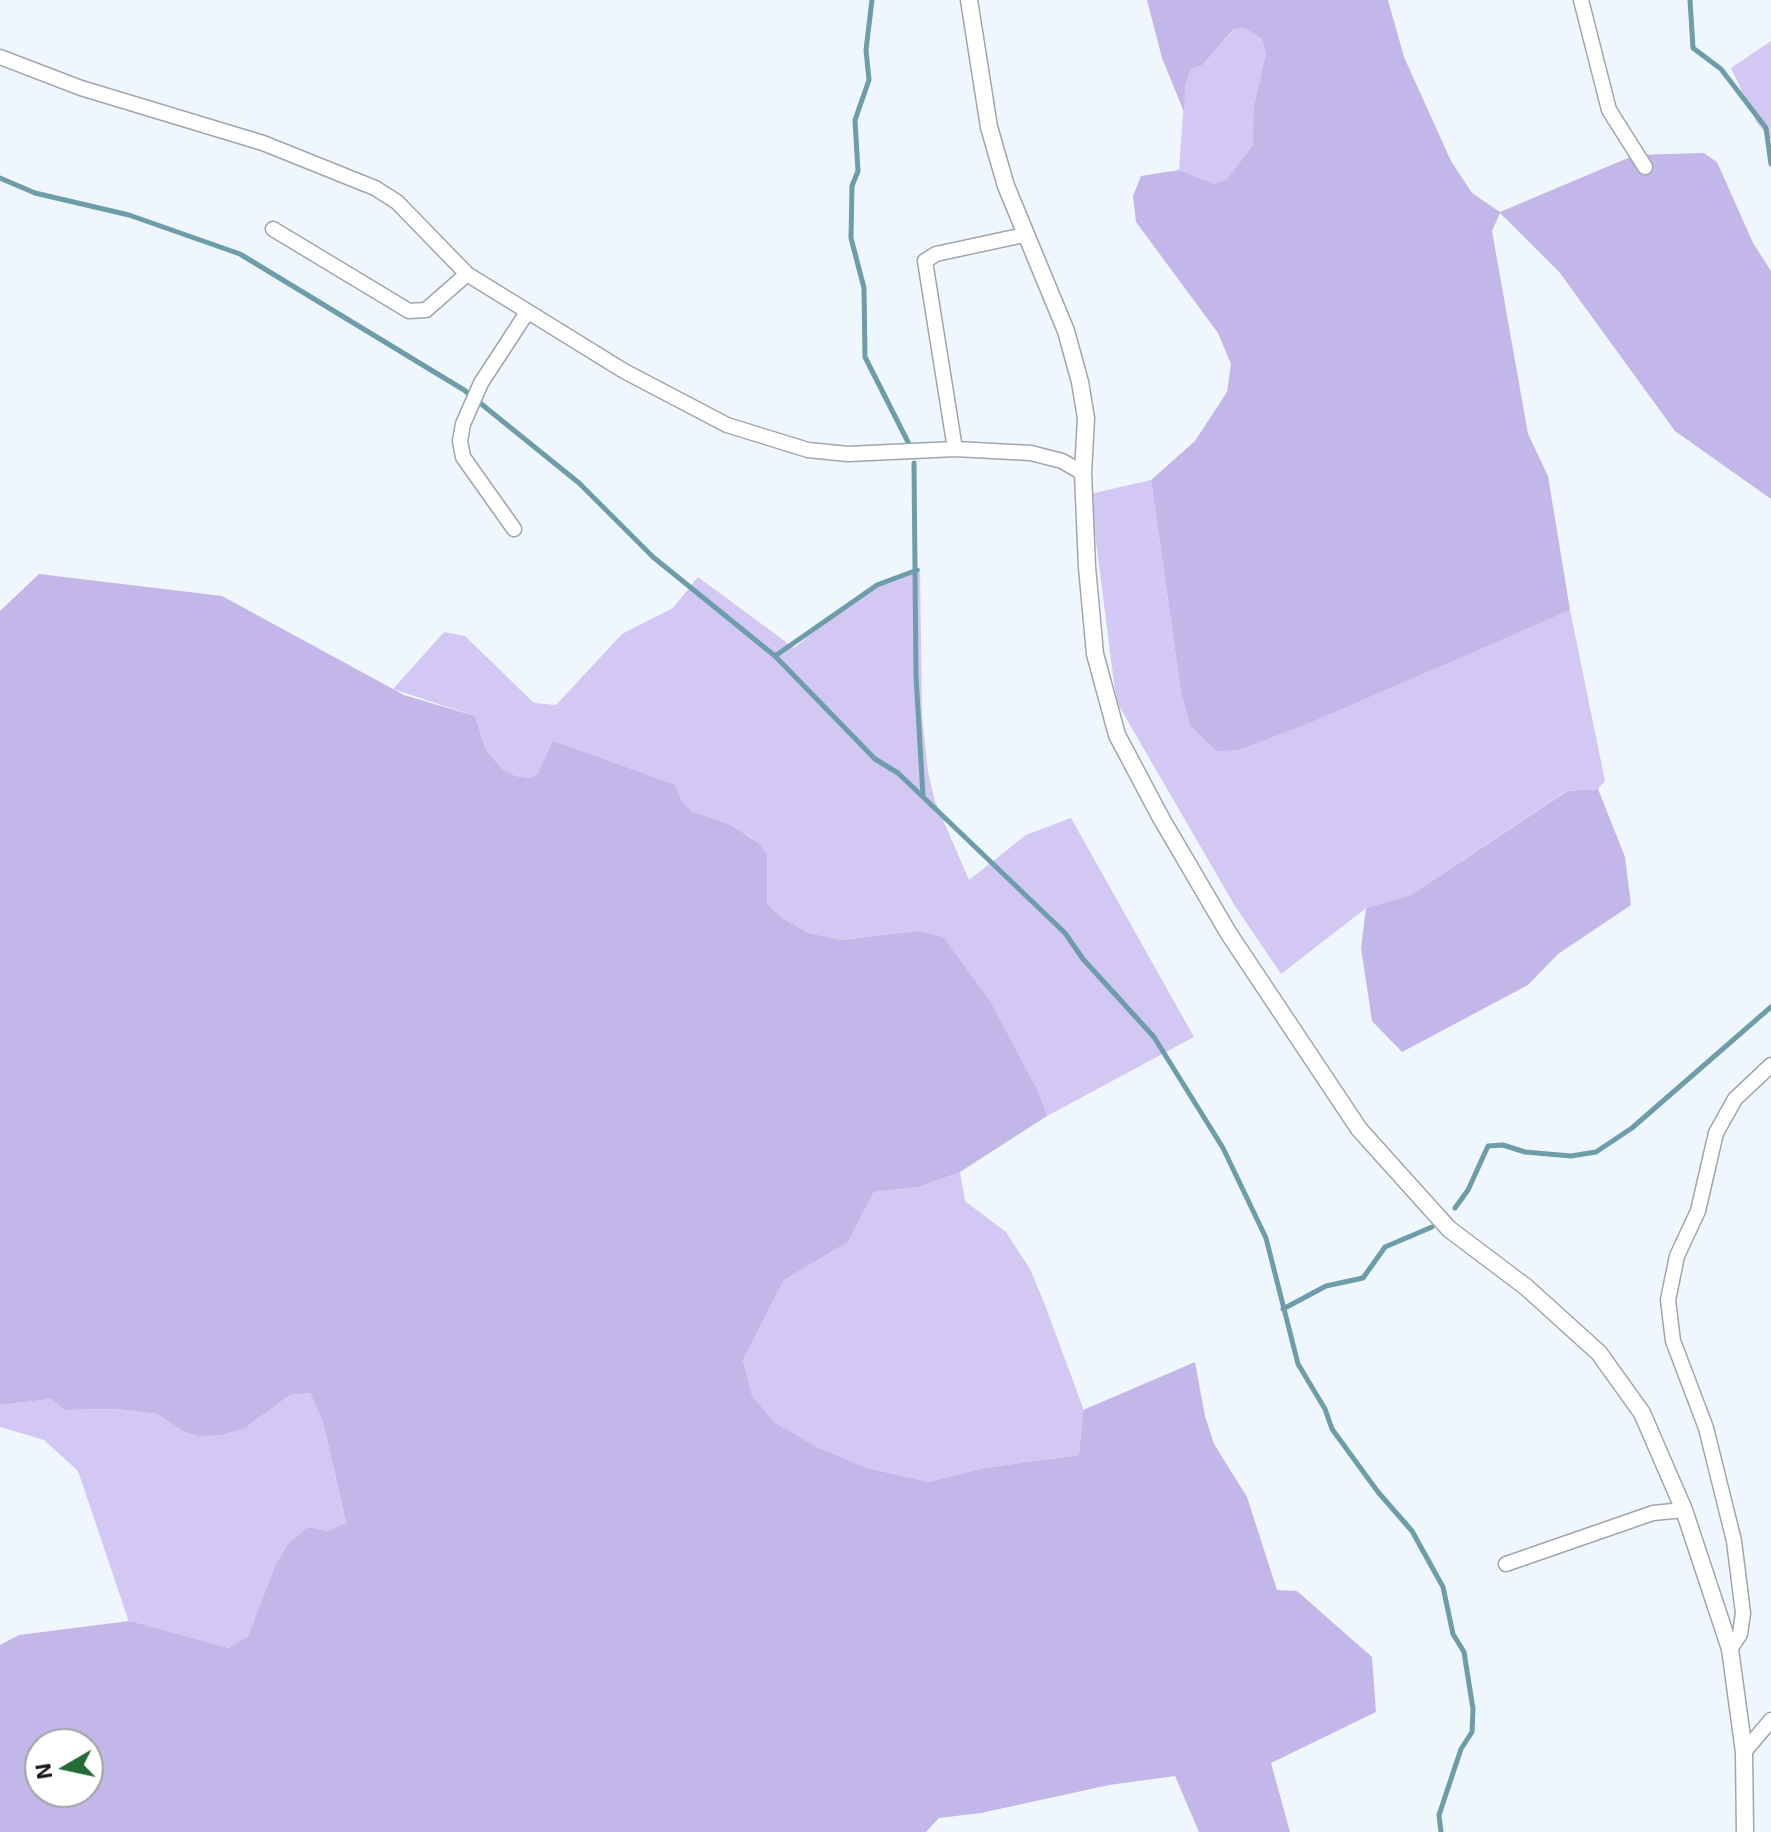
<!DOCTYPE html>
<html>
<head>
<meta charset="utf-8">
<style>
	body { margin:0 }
	#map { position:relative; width:1771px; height:1832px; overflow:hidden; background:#f0f6fd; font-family:"Exo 2",sans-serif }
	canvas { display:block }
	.north { position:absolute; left:24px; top:1728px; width:80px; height:80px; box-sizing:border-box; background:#fff; border:2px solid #a1a2a3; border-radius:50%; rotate:261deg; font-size:22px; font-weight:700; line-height:32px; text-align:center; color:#141619 }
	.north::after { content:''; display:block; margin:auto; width:28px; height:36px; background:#256b37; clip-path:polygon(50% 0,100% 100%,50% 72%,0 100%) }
</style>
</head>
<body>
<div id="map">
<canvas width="1771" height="1832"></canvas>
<div class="north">N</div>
</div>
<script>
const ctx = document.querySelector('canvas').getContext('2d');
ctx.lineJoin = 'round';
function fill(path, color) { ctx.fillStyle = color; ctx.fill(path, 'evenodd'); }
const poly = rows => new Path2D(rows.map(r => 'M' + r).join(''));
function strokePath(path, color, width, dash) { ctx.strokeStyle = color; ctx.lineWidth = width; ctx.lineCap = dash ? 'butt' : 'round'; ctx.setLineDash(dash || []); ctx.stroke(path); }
fill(poly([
	[1244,28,1262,39,1266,54,1253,145,1227,179,1214,184,1179,170,1185,86,1191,69,1202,64,1235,29],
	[1771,41,1771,139,1757,123,1731,68],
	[1151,480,1181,692,1190,725,1239,750,1570,610,1605,781,1598,789,1566,791,1411,895,1366,908,1281,974,1235,906,1119,706,1115,691,1090,494],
	[920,568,922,714,928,772,935,801,969,880,1026,835,1071,818,1194,1037,1047,1116,1039,1093,992,1004,917,931,842,940,809,933,782,918,767,903,767,870,758,842,748,835,693,812,681,800,538,774,531,778,516,776,502,769,486,750,475,716,393,689,444,632,465,636,534,703,556,705,622,634,673,608,698,577,794,648,861,594],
	[960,1172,965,1201,1006,1232,1030,1269,1045,1305,1083,1408,1079,1455,984,1468,929,1482,867,1468,817,1447,774,1422,752,1395,743,1360,784,1280,848,1242,874,1192,919,1187],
	[310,1393,323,1422,346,1524,328,1531,308,1527,275,1566,248,1636,228,1648,129,1622,78,1471,44,1440,0,1427,0,1405,51,1399,65,1410,117,1409,157,1414,184,1432,245,1428,290,1395]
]), '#d3c7f4');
fill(poly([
	[1147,0,1388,0,1404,57,1451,161,1472,193,1500,212,1635,155,1704,153,1717,162,1753,243,1771,271,1771,499,1675,431,1560,273,1500,213,1492,231,1528,434,1548,476,1570,610,1309,723,1239,750,1217,751,1190,725,1181,692,1151,480,1195,441,1227,392,1231,364,1218,333,1136,222,1133,196,1141,176,1179,170,1214,184,1227,179,1253,145,1254,107,1266,54,1262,39,1244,28,1234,29,1202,65,1191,69,1185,86,1184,112,1162,58],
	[39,574,222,596,404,695,475,716,486,750,502,769,516,776,530,778,538,774,553,741,675,785,681,800,693,812,730,825,758,842,767,855,767,903,782,918,809,933,842,940,917,931,943,937,992,1004,1039,1093,1047,1116,960,1172,919,1187,874,1192,848,1242,784,1280,743,1360,752,1395,774,1422,817,1447,867,1468,929,1482,984,1468,1079,1455,1083,1410,1195,1362,1205,1416,1214,1444,1247,1497,1277,1590,1297,1591,1372,1657,1376,1712,1271,1763,1290,1832,1199,1832,1175,1776,1109,1785,981,1813,939,1818,926,1832,0,1832,0,1645,19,1635,129,1621,228,1648,248,1636,275,1566,288,1544,308,1527,328,1531,346,1523,323,1422,310,1393,290,1395,245,1428,221,1435,200,1436,184,1432,157,1414,117,1409,65,1410,51,1399,0,1405,0,611],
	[40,1744,88,1744,88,1792,40,1792],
	[1598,789,1625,857,1631,905,1558,954,1528,985,1402,1052,1372,1021,1361,948,1366,908,1411,895,1567,791]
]), '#c3b6e8');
strokePath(poly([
	[872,0,866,50,869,80,855,120,858,171,852,186,851,238,864,288,865,357,910,446],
	[1690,0,1693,48,1721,69,1766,128,1771,164],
	[0,178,35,193,129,215,240,254,464,390,579,483,653,557,775,656,875,759,898,773,1065,933,1083,959,1154,1037,1223,1148,1266,1238,1298,1364,1325,1409,1332,1429,1378,1492,1412,1531,1443,1587,1453,1634,1464,1652,1473,1709,1472,1732,1461,1749,1439,1815,1441,1832],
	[914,463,916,676,923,796],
	[775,656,877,585,917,570],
	[1455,1208,1468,1190,1488,1146,1503,1145,1525,1152,1571,1156,1596,1152,1632,1128,1771,1007],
	[1283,1309,1326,1286,1363,1278,1385,1247,1432,1227]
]), '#6c9da8', 5);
const minor = poly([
	[1581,0,1609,110,1645,167],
	[0,57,81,88,263,143,375,188,397,202,467,274,624,371,727,425,808,450,848,454,955,449,1031,453,1062,461,1083,473],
	[273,229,409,311,426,310,467,274],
	[955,449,925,261,936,254,1024,235],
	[514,529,463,457,460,441,463,424,481,383,526,314],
	[1506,1564,1653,1513,1684,1510],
	[1730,1649,1740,1634,1743,1613,1734,1541,1706,1428,1673,1341,1668,1300,1677,1256,1698,1211,1716,1133,1735,1099,1771,1065],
	[1744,1752,1771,1720]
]);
const tertiary = poly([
	[969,0,989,127,1006,186,1066,331,1080,382,1086,418,1083,473,1087,567,1095,654,1117,735,1161,818,1229,934,1359,1129,1449,1229,1526,1287,1599,1353,1642,1413,1684,1510,1730,1649,1744,1752,1745,1832]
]);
strokePath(minor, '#a0a6af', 17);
strokePath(tertiary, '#a0a6af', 19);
strokePath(minor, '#fff', 14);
strokePath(tertiary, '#fff', 16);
</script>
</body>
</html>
